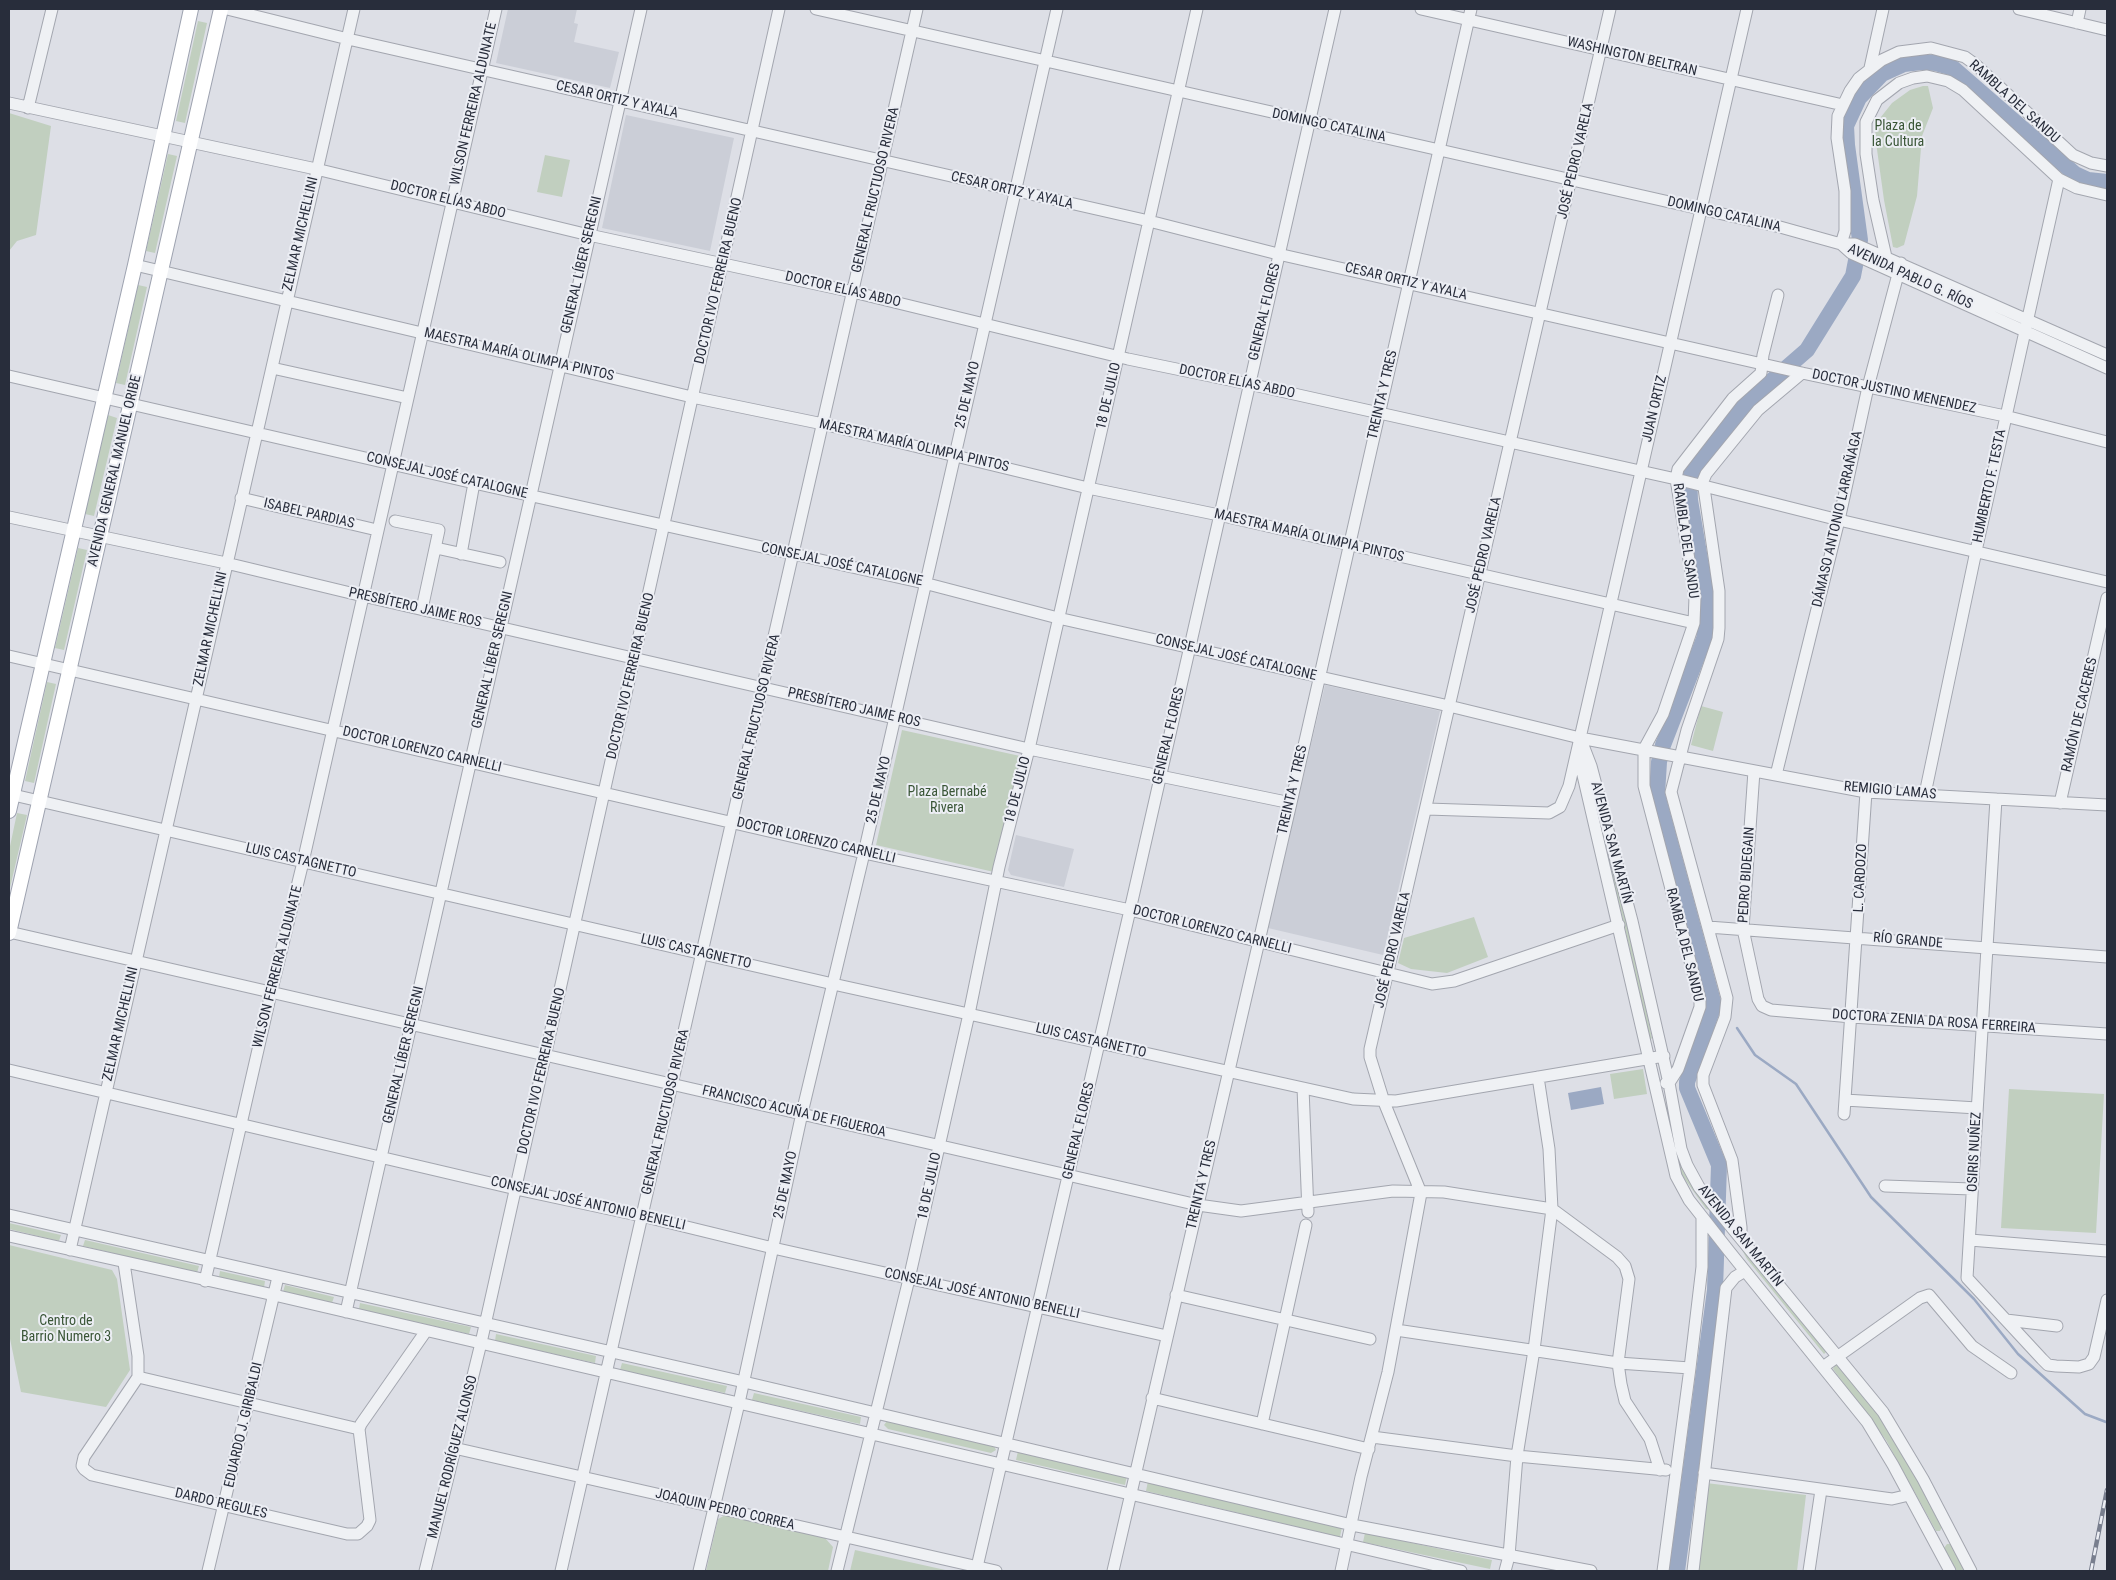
<!DOCTYPE html>
<html>
<head>
<meta charset="utf-8">
<style>
	body { margin:0 }
	#map { position:relative; width:2116px; height:1580px; overflow:hidden; background:#dddfe6; font-family:"Roboto Condensed",sans-serif }
	canvas { display:block }
	.frame { position:absolute; inset:0; border:10px solid #282d3b; pointer-events:none }
</style>
</head>
<body>
<div id="map">
<canvas width="2116" height="1580"></canvas>
<div class="frame"></div>
</div>
<script>
const ctx = document.querySelector('canvas').getContext('2d');
ctx.lineJoin = 'round';
function fill(path, color) { ctx.fillStyle = color; ctx.fill(path, 'evenodd'); }
const poly = rows => new Path2D(rows.map(r => 'M' + r).join(''));
function strokePath(path, color, width, dash) { ctx.strokeStyle = color; ctx.lineWidth = width; ctx.lineCap = dash ? 'butt' : 'round'; ctx.setLineDash(dash || []); ctx.stroke(path); }
function label(font, color, halo, rows, align = 'center') {
  ctx.font = font + ' "Roboto Condensed",sans-serif'; ctx.lineWidth = 4; ctx.setLineDash([]); ctx.textBaseline = 'middle'; ctx.strokeStyle = halo; ctx.fillStyle = color; for (const [text, x, y, turn = 0] of rows) {
    ctx.save(); ctx.translate(x, y); ctx.rotate((+turn || 0) * Math.PI / 180); ctx.textAlign = isNaN(turn) ? turn : align; if (halo) ctx.strokeText(text, 0, 0); ctx.fillText(text, 0, 0); ctx.restore();
  }
}
fill(poly([
	[508,9,577,9,574,23,578,24,574,42,619,52,610,88,496,63],
	[626,115,734,138,710,251,602,228],
	[1325,685,1440,711,1383,955,1268,928],
	[1016,835,1074,849,1064,887,1011,875,1008,870]
]), '#cbced7');
fill(poly([
	[198,21,207,23,185,123,176,121],
	[1923,86,1928,86,1933,108,1922,136,1917,196,1904,245,1897,248,1893,247,1884,200,1875,135,1877,122,1892,103,1910,90],
	[9,113,51,126,36,235,17,241,9,251],
	[168,154,177,156,155,253,146,251],
	[545,155,570,160,562,197,537,192],
	[138,285,147,287,125,385,116,383],
	[108,415,117,418,94,516,85,514],
	[78,548,87,550,64,650,55,648],
	[47,682,56,684,34,783,25,781],
	[1701,706,1723,712,1713,751,1691,745],
	[902,730,1020,756,994,872,876,845],
	[1586,773,1588,773,1626,914,1652,1038,1650,1040,1622,915],
	[17,813,27,815,9,892,9,851],
	[1474,917,1488,957,1447,973,1411,969,1398,963,1404,938],
	[1643,1069,1647,1094,1614,1099,1610,1074],
	[2009,1089,2104,1094,2096,1233,2001,1228],
	[1662,1097,1664,1097,1678,1158,1686,1176,1710,1210,1706,1209,1679,1171],
	[9,1223,61,1235,59,1241,9,1229],
	[85,1240,199,1266,197,1273,83,1246],
	[9,1245,112,1270,117,1279,130,1370,106,1407,21,1392,9,1334],
	[1741,1248,1827,1351,1824,1354,1747,1259],
	[220,1271,265,1281,264,1288,219,1277],
	[285,1285,334,1297,332,1303,283,1292],
	[360,1303,471,1327,469,1334,359,1309],
	[496,1334,596,1356,595,1363,495,1341],
	[622,1363,727,1386,725,1393,620,1370],
	[1835,1364,1838,1364,1877,1412,1918,1481,1942,1527,1940,1531,1936,1531,1886,1440,1833,1369],
	[754,1393,861,1417,860,1424,752,1400],
	[887,1421,993,1444,996,1450,991,1453,888,1429,884,1425],
	[1018,1451,1127,1476,1125,1485,1016,1460],
	[1148,1481,1342,1527,1340,1537,1146,1491],
	[1706,1483,1806,1495,1797,1571,1695,1571],
	[727,1514,825,1538,833,1547,828,1571,706,1571,718,1519],
	[1365,1533,1492,1560,1490,1569,1363,1542],
	[1947,1544,1951,1544,1966,1571,1957,1571,1944,1548],
	[855,1550,950,1571,850,1571]
]), '#c1cfbf');
fill(poly([
	[1601,1087,1604,1104,1571,1110,1568,1093]
]), '#9ba9c3');
strokePath(poly([
	[1737,1028,1755,1055,1796,1084,1871,1197,1974,1299,2018,1354,2085,1414,2106,1422]
]), '#9ba9c3', 2.5);
strokePath(poly([
	[1677,1571,1715,1290,1719,1165,1687,1088,1687,1082,1714,1005,1657,794,1659,762,1663,745,1704,639,1706,626,1706,594,1690,500,1689,476,1746,403,1807,350,1853,276,1860,240,1847,145,1846,126,1859,98,1882,74,1904,64,1921,62,1936,63,1953,68,2075,174,2088,180,2107,182]
]), '#9ba9c3', 16);
const minor = poly([
	[227,9,348,39,1149,221,1278,254,1802,373,2005,416,2107,442],
	[816,9,1780,227,1841,244,1855,244,2107,355],
	[1421,9,1843,105],
	[2019,9,2107,30],
	[2077,23,2080,9],
	[1870,68,1883,9],
	[9,103,316,169,589,235,853,292,1128,359,1249,384,1676,479,1839,520,2107,582],
	[28,108,52,9],
	[1841,244,1845,231,1845,191,1837,138,1838,116,1850,91,1859,78,1882,60,1899,52,1931,48,1965,57,1976,65,2073,155,2091,163,2107,166],
	[1841,244,1851,253,2107,368],
	[135,265,692,397,823,424,1088,488,1219,515,1694,623],
	[1883,265,1886,257,1873,200,1866,154,1866,122,1877,100,1899,83,1913,78,1927,76,1948,81,1963,90,2059,179,2077,188,2107,195],
	[272,368,408,398],
	[9,376,474,483,924,583,1058,618,1449,706,1580,738,1866,792,2107,805],
	[241,498,377,530],
	[9,517,226,563,363,596,1029,749,1291,803],
	[395,521,439,530,422,609],
	[436,548,500,562],
	[461,554,474,483],
	[9,656,864,853,1130,910,1432,984,1454,981,1619,925],
	[1581,740,1591,766,1632,921,1669,1083,1681,1149,1687,1165,1699,1187,1714,1206,1883,1412,1923,1479,1971,1571],
	[1579,758,1676,1176,1689,1200,1729,1251,1867,1422,1893,1465,1950,1571],
	[1754,771,1743,929,1758,999,1762,1006,1771,1010,1852,1017,2107,1034],
	[1776,775,1839,520,1868,387,1901,263],
	[9,794,833,984,1353,1099,1396,1101,1664,1056],
	[1925,794,1976,551,2059,179],
	[1996,799,1967,1278,2042,1359,2048,1365,2056,1366,2079,1367,2089,1364,2094,1357,2107,1300],
	[2060,803,2107,598],
	[1427,809,1549,813,1560,807,1569,786,1747,9],
	[1708,927,2107,957],
	[9,932,1198,1205,1241,1211,1393,1191,1444,1192,1552,1209,1617,1257,1625,1266,1629,1279,1618,1363,1621,1384,1625,1401,1650,1439,1660,1470],
	[9,1070,516,1189,642,1216,773,1248,1167,1336],
	[1666,1083,1669,1083,1678,1069,1700,1007,1700,999,1644,786,1644,749,1663,714,1694,623,1695,597,1676,479,1678,469,1733,398,1761,373,1763,355,1778,295],
	[1303,1088,1308,1212],
	[1845,1100,1977,1108],
	[1844,1114,1866,792],
	[1885,1186,1972,1189],
	[9,1215,744,1382,1352,1525,1591,1571],
	[9,1236,274,1295,1461,1571],
	[1741,1239,1741,1227,1732,1160,1703,1085,1703,1075,1725,1017,1727,998,1671,792,1687,730,1718,639,1719,628,1719,591,1703,481,1706,474,1758,410,1802,373],
	[1970,1240,2107,1251],
	[70,1250,354,9],
	[124,1263,138,1356,138,1377,84,1457,82,1466,84,1469,92,1475,347,1534,358,1534,367,1526,370,1520,359,1429,361,1424,426,1331],
	[205,1281,271,993,303,862,496,9],
	[1176,1295,1370,1339],
	[346,1312,641,9],
	[2006,1320,2057,1326],
	[1396,1330,1618,1363,1690,1368],
	[1823,1367,1920,1298,1929,1295,1972,1346,2011,1373],
	[138,1377,359,1429],
	[1152,1398,1369,1449],
	[1262,1424,1306,1225],
	[1372,1437,1517,1456,1666,1470],
	[454,1448,996,1571],
	[1704,1473,1892,1499,1909,1495],
	[977,1567,1130,910,1335,9],
	[208,1571,278,1277],
	[425,1571,481,1343,779,9],
	[561,1571,917,9],
	[699,1571,739,1403,802,1113,864,853,1057,9],
	[837,1571,909,1279,969,1014,999,867,1029,749,1197,9],
	[1113,1571,1291,803,1471,9],
	[1341,1571,1361,1477,1388,1372,1421,1193,1384,1102,1370,1057,1370,1049,1610,9],
	[1505,1571,1509,1556,1517,1456,1534,1350,1552,1209,1549,1149,1538,1077],
	[1663,1571,1690,1368,1702,1267,1702,1217],
	[1693,1571,1726,1288,1735,1277,1745,1271],
	[1809,1571,1821,1490]
]);
const major = poly([
	[9,811,135,265,191,9],
	[9,933,221,9]
]);
strokePath(minor, '#a3a6af', 13);
strokePath(major, '#9ea3b0', 16);
strokePath(minor, '#eff1f4', 11);
strokePath(major, '#fff', 14);
const rail = poly([
	[2091,1571,2107,1490]
]);
strokePath(rail, '#787e8e', 4.5);
strokePath(rail, '#eceef4', 2.5, [8]);
label('14px', '#282d3b', '#eceef4', [
	["WASHINGTON BELTRAN",1632,57,13],
	["CESAR ORTIZ Y AYALA",617,100,13],
	["RAMBLA DEL SANDU",2014,102,42],
	["WILSON FERREIRA ALDUNATE",474,104,-77],
	["DOMINGO CATALINA",1329,126,12],
	["JOSÉ PEDRO VARELA",1576,161,-77],
	["GENERAL FRUCTUOSO RIVERA",876,190,-77],
	["CESAR ORTIZ Y AYALA",1012,191,13],
	["DOCTOR ELÍAS ABDO",448,200,14],
	["DOMINGO CATALINA",1724,215,13],
	["ZELMAR MICHELLINI",301,234,-77],
	["GENERAL LÍBER SEREGNI",582,265,-77],
	["AVENIDA PABLO G. RÍOS",1910,277,25],
	["DOCTOR IVO FERREIRA BUENO",719,281,-77],
	["CESAR ORTIZ Y AYALA",1406,282,13],
	["DOCTOR ELÍAS ABDO",843,290,13],
	["GENERAL FLORES",1265,312,-77],
	["MAESTRA MARÍA OLIMPIA PINTOS",519,355,13],
	["DOCTOR ELÍAS ABDO",1237,382,12],
	["DOCTOR JUSTINO MENENDEZ",1894,392,12],
	["25 DE MAYO",968,395,-77],
	["TREINTA Y TRES",1383,395,-77],
	["18 DE JULIO",1109,396,-77],
	["JUAN ORTIZ",1655,409,-77],
	["MAESTRA MARÍA OLIMPIA PINTOS",914,446,13],
	["AVENIDA GENERAL MANUEL ORIBE",115,471,-77],
	["CONSEJAL JOSÉ CATALOGNE",447,476,13],
	["HUMBERTO F. TESTA",1990,486,-78],
	["ISABEL PARDIAS",309,514,13],
	["DÁMASO ANTONIO LARRAÑAGA",1838,519,-77],
	["MAESTRA MARÍA OLIMPIA PINTOS",1309,536,13],
	["RAMBLA DEL SANDU",1685,541,82],
	["JOSÉ PEDRO VARELA",1484,555,-77],
	["CONSEJAL JOSÉ CATALOGNE",842,565,12],
	["PRESBÍTERO JAIME ROS",415,608,13],
	["ZELMAR MICHELLINI",211,629,-78],
	["CONSEJAL JOSÉ CATALOGNE",1236,658,13],
	["GENERAL LÍBER SEREGNI",493,660,-77],
	["DOCTOR IVO FERREIRA BUENO",631,676,-77],
	["PRESBÍTERO JAIME ROS",854,708,13],
	["RAMÓN DE CACERES",2080,715,-77],
	["GENERAL FRUCTUOSO RIVERA",757,717,-77],
	["GENERAL FLORES",1169,736,-77],
	["DOCTOR LORENZO CARNELLI",422,750,13],
	["25 DE MAYO",879,790,-77],
	["18 DE JULIO",1018,790,-76],
	["TREINTA Y TRES",1293,790,-77],
	["REMIGIO LAMAS",1890,791,5],
	["DOCTOR LORENZO CARNELLI",816,841,13],
	["AVENIDA SAN MARTÍN",1611,843,75],
	["LUIS CASTAGNETTO",301,861,13],
	["PEDRO BIDEGAIN",1747,875,-86],
	["L. CARDOZO",1861,878,-87],
	["DOCTOR LORENZO CARNELLI",1212,930,14],
	["RÍO GRANDE",1908,941,5],
	["RAMBLA DEL SANDU",1684,945,76],
	["JOSÉ PEDRO VARELA",1393,950,-77],
	["LUIS CASTAGNETTO",696,952,13],
	["WILSON FERREIRA ALDUNATE",278,967,-76],
	["DOCTORA ZENIA DA ROSA FERREIRA",1934,1022,4],
	["ZELMAR MICHELLINI",121,1024,-77],
	["LUIS CASTAGNETTO",1091,1041,13],
	["GENERAL LÍBER SEREGNI",404,1055,-77],
	["DOCTOR IVO FERREIRA BUENO",542,1071,-77],
	["GENERAL FRUCTUOSO RIVERA",666,1112,-77],
	["FRANCISCO ACUÑA DE FIGUEROA",794,1112,13],
	["GENERAL FLORES",1079,1131,-77],
	["OSIRIS NUÑEZ",1975,1152,-87],
	["25 DE MAYO",786,1185,-78],
	["TREINTA Y TRES",1202,1185,-77],
	["18 DE JULIO",930,1186,-78],
	["CONSEJAL JOSÉ ANTONIO BENELLI",588,1204,13],
	["AVENIDA SAN MARTÍN",1740,1236,51],
	["CONSEJAL JOSÉ ANTONIO BENELLI",982,1294,12],
	["EDUARDO J. GIRIBALDI",244,1425,-77],
	["MANUEL RODRÍGUEZ ALONSO",453,1457,-76],
	["DARDO REGULES",221,1504,13],
	["JOAQUIN PEDRO CORREA",725,1510,13]
]);
label('14px', '#395536', '#eceef4', [
	["Plaza de",1898,126],
	["la Cultura",1898,142],
	["Plaza Bernabé",947,792],
	["Rivera",947,808],
	["Centro de",66,1321],
	["Barrio Numero 3",66,1337]
]);
</script>
</body>
</html>
